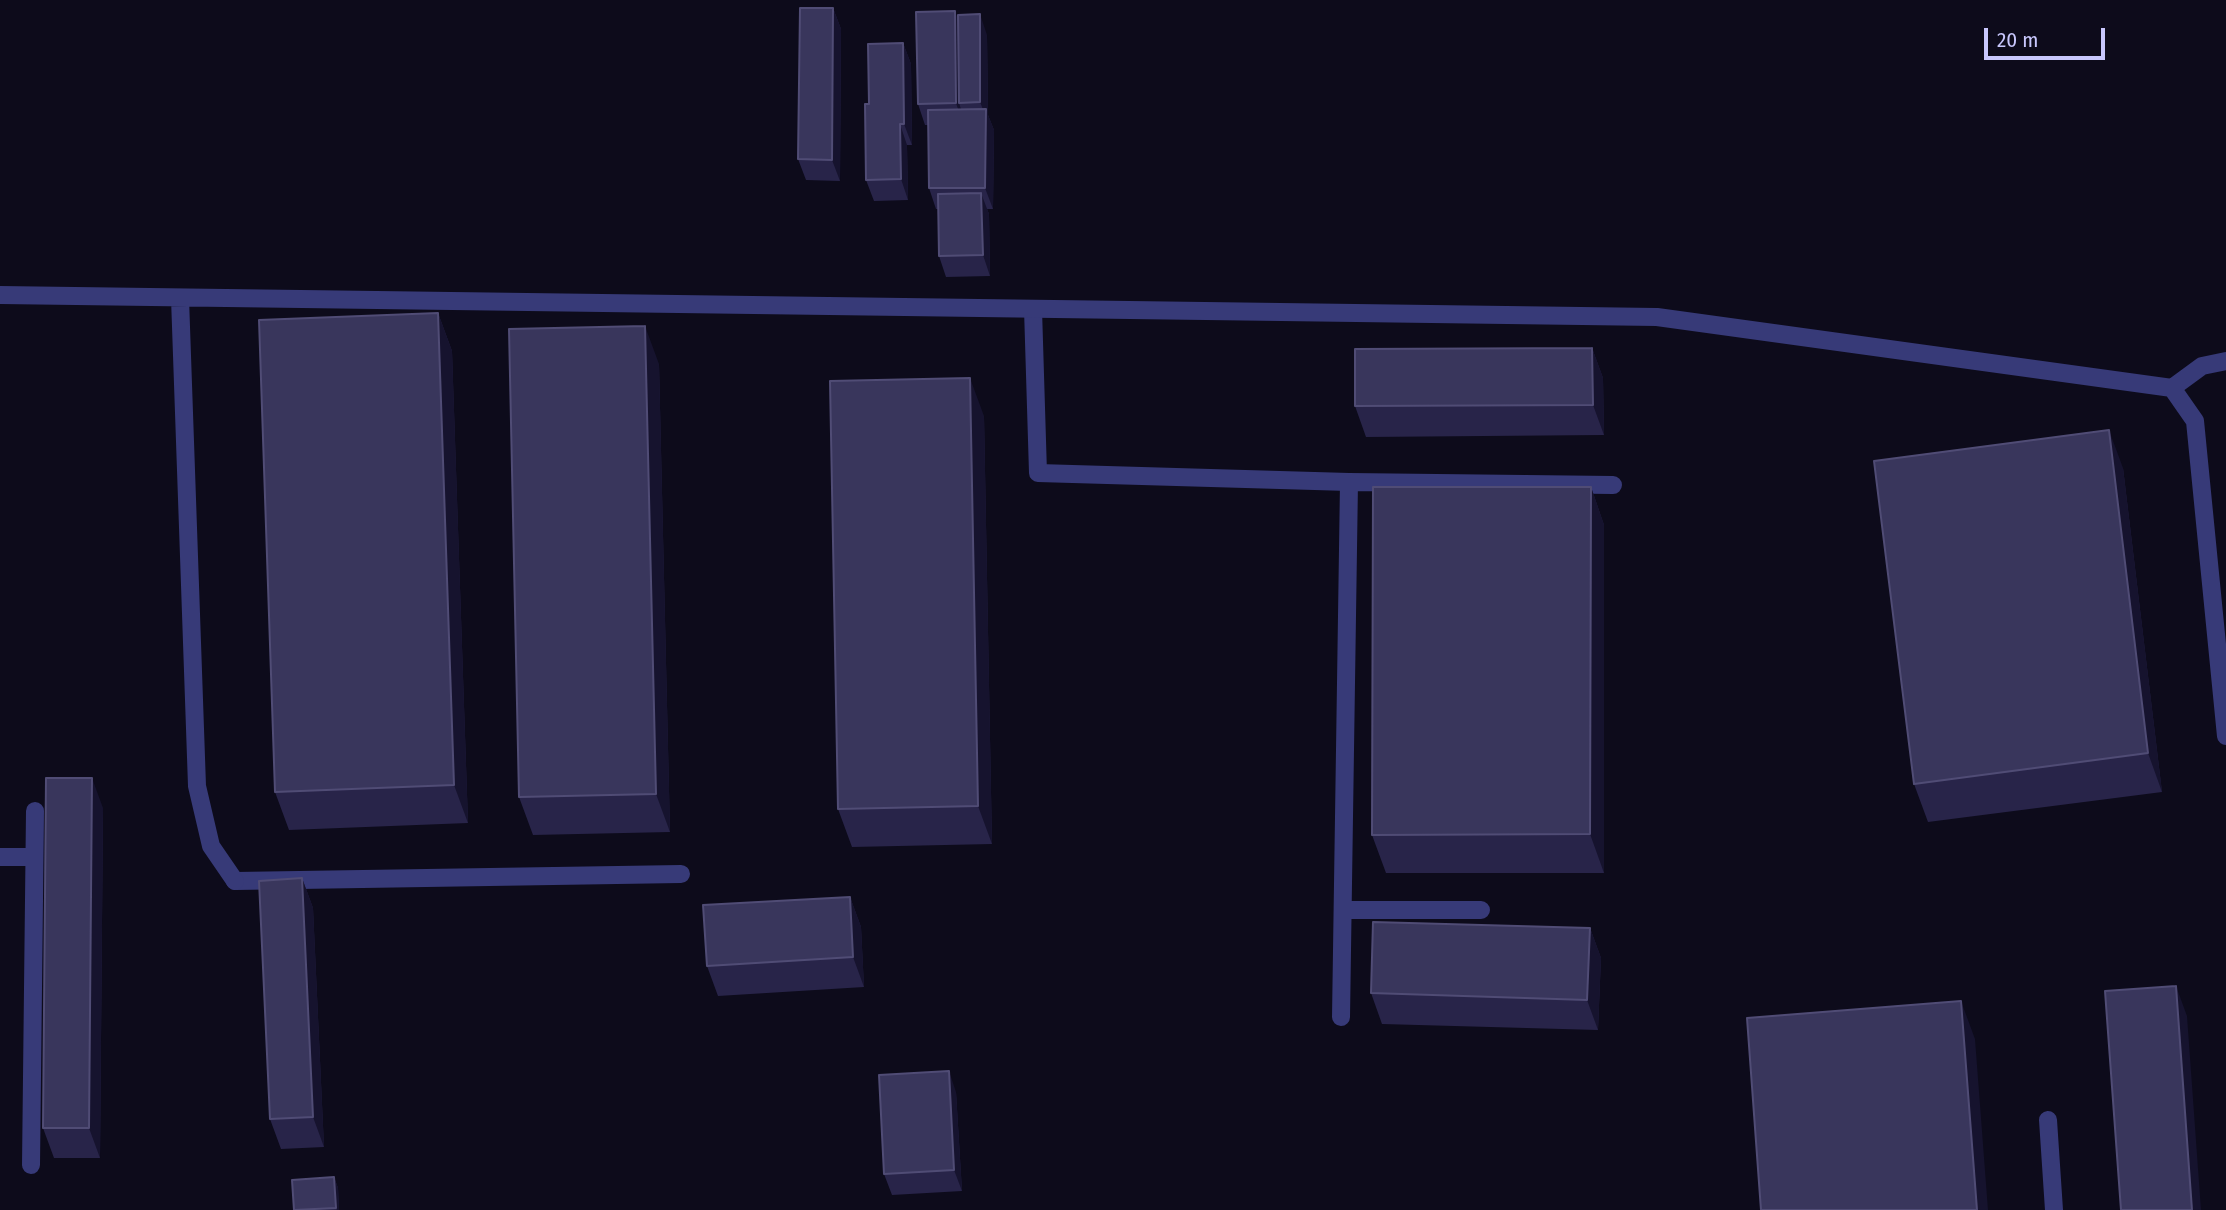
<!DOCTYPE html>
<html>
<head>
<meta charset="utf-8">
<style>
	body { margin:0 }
	#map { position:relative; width:2226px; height:1210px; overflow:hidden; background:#0d0b1b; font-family:"Fira Sans Condensed",sans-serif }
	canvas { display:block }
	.scale { position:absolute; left:1984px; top:28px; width:121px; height:32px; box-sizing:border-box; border:4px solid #c8c7fd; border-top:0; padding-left:9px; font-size:21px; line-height:24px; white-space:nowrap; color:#c8c7fd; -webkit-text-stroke:5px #0d0b1b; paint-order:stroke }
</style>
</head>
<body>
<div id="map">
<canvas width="2226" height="1210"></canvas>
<div class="scale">20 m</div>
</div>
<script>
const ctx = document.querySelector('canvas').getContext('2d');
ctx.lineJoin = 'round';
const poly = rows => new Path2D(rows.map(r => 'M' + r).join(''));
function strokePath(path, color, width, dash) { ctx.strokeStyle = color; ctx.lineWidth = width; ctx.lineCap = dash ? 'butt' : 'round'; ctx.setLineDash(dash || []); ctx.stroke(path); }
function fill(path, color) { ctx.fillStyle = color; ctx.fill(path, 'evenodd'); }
strokePath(poly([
	[1033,309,1038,473,1349,482,1613,485],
	[0,857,34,857],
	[235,881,681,874],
	[1343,910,1481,910],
	[1341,1017,1349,482],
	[2048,1120,2054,1210],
	[31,1165,35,811]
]), '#373a78', 18);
strokePath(poly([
	[0,295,1657,317,2172,388,2195,421,2226,736],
	[180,298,197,786,211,846,235,881],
	[2172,388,2202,366,2226,361]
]), '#373a78', 18);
fill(poly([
	[833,8,841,29,840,181,806,180,798,159],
	[987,35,988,115,994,130,993,209,987,209,989,214,990,276,946,277,939,256,938,209,936,209,929,188,928,125,925,125,918,104],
	[903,43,911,64,912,145,907,145,908,200,874,201,866,180,869,104],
	[438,313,452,351,468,823,289,830,275,792],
	[1592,348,1603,378,1604,435,1366,437,1355,406],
	[659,364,670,832,533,835,519,797],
	[984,416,992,844,852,847,838,809],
	[2123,468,2162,792,1928,822,1914,784],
	[1591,487,1604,525,1604,873,1386,873,1372,835],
	[103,808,100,1158,54,1158,43,1128],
	[302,878,313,908,324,1147,281,1149,270,1119],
	[850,897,861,927,864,987,718,996,707,966],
	[1590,928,1601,958,1598,1030,1382,1024,1371,993],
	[956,1092,962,1191,892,1195,884,1174],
	[334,1177,338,1188,339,1210,294,1210]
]), '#282449');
fill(poly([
	[833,8,841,29,840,181,832,160],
	[955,11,963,32,959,103,963,115,963,124,956,103],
	[980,14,987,35,988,115,994,130,993,209,985,188,986,117,980,102],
	[903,43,911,64,912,145,904,124],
	[900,124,907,145,908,200,901,179],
	[981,193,989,214,990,276,983,255],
	[438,313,452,351,468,823,454,785],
	[645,326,659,364,670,832,656,794],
	[1592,348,1603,378,1604,435,1593,405],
	[970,378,984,416,992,844,978,806],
	[2109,430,2123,468,2162,792,2148,753],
	[1591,487,1604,525,1604,873,1590,834],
	[92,778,103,808,100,1158,89,1128],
	[302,878,313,908,324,1147,313,1117],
	[850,897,861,927,864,987,853,957],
	[1590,928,1601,958,1598,1030,1587,1000],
	[2176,986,2187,1016,2201,1210,2192,1210],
	[1961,1001,1975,1039,1988,1210,1977,1210],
	[949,1071,956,1092,962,1191,954,1170],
	[334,1177,338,1188,339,1210,337,1210,336,1208]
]), '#16132e');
const building = poly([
	[800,8,833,8,832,160,798,159,800,8],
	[955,11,956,103,918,104,916,12,955,11],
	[980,14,980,102,959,103,958,15,980,14],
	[903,43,904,124,900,124,901,179,866,180,865,104,869,104,868,44,903,43],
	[986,109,985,188,929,188,928,110,986,109],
	[981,193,983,255,939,256,938,194,981,193],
	[438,313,454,785,275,792,259,320,438,313],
	[645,326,656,794,519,797,509,329,645,326],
	[1592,348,1593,405,1355,406,1355,349,1592,348],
	[970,378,978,806,838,809,830,381,970,378],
	[2109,430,2148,753,1914,784,1874,461,2109,430],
	[1373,487,1591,487,1590,834,1372,835,1373,487],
	[46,778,92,778,89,1128,43,1128,46,778],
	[302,878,313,1117,270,1119,259,881,302,878],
	[850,897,853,957,707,966,703,905,850,897],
	[1373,922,1590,928,1587,1000,1371,993,1373,922],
	[2176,986,2192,1210,2121,1210,2105,991,2176,986],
	[1961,1001,1977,1210,1761,1210,1747,1018,1961,1001],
	[949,1071,954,1170,884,1174,879,1075,949,1071],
	[334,1177,336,1208,294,1210,292,1180,334,1177]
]);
fill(building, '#39365c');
strokePath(building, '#504c75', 2);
</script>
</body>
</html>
